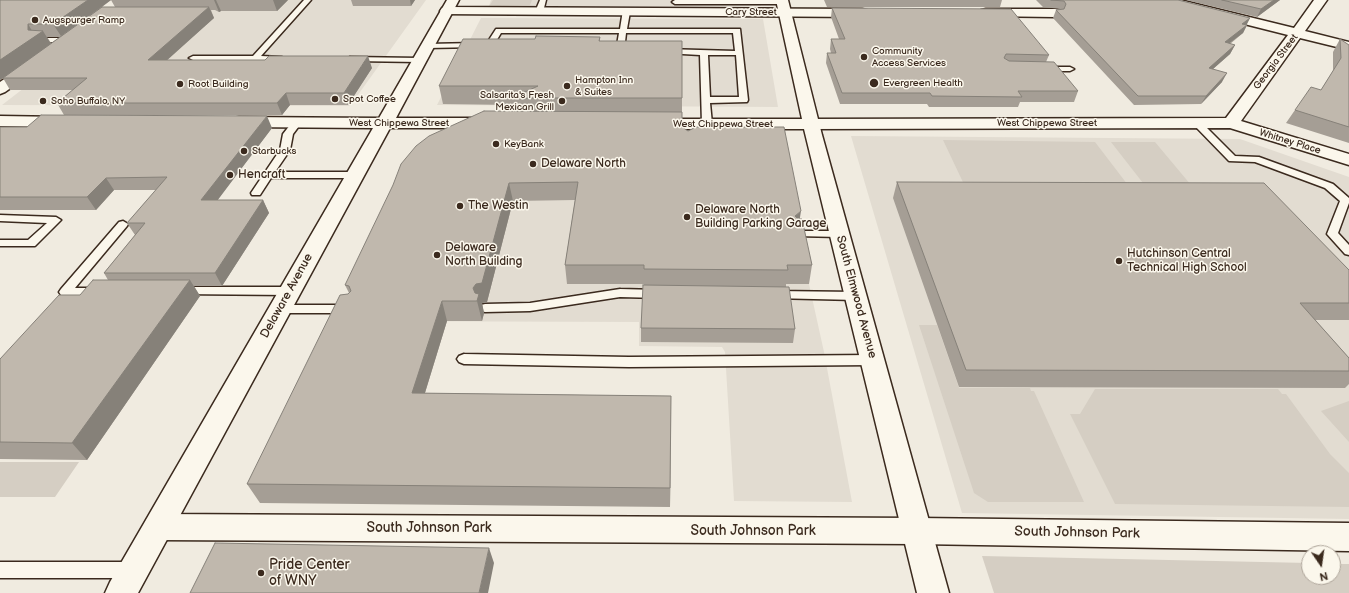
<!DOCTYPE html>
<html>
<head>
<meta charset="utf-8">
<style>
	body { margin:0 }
	#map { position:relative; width:1349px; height:593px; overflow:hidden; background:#f0ebe0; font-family:"Balsamiq Sans",sans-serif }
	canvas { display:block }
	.north { position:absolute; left:1301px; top:545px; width:40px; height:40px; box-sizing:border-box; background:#fbf7ec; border:1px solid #aea59a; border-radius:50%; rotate:167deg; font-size:11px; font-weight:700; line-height:16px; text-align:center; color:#3b2a1e }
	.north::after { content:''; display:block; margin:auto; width:14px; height:18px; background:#3b2a1e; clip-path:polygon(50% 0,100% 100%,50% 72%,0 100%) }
</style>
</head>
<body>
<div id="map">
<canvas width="1349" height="593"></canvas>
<div class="north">N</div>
</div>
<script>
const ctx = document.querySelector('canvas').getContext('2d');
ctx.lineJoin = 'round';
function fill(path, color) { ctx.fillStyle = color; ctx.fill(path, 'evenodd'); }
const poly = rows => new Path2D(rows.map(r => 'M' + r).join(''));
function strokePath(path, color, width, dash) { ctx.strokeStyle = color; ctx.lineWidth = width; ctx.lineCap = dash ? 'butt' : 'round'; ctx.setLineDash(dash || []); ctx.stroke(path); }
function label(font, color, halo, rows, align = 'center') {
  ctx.font = font + ' "Balsamiq Sans",sans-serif'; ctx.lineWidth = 3; ctx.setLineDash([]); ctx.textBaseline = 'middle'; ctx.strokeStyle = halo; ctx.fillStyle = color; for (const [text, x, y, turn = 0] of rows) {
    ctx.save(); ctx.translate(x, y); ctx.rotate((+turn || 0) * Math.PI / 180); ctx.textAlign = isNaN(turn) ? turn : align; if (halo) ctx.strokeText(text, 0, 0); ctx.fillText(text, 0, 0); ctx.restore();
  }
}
fill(poly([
	[138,0,426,0,350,106,2,105],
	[491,0,760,0,761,6,489,6],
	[481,18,763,19,778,107,437,105],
	[851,136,1240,139,1349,177,1349,519,962,513],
	[590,140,567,284,809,284,824,352,852,502,734,501,725,352,722,347,639,346,639,322,345,321]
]), '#e2dcd1');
fill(poly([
	[493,0,532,0,530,5,490,5],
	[943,140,1095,142,1134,193,970,197],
	[1111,142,1155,142,1201,197,1150,192],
	[919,325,937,325,959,388,1030,388,1031,391,1034,391,1084,502,988,502,974,493],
	[1095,389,1278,389,1282,394,1286,394,1330,454,1349,473,1349,507,1115,504,1070,414,1080,414],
	[1349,401,1349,442,1321,411],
	[0,462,79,462,55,497,0,497],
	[982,556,1309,563,1309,577,1333,577,1333,564,1349,564,1349,593,994,593]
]), '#d5cec3');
const lane = poly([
	[304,0,311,0,261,56,282,57,286,59,285,61,193,60,189,58,193,56,253,56,304,0],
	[540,0,546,0,543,12,539,14,535,12,540,0],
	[675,0,783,0,786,2,783,4,675,4,672,2,675,0],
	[623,10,629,10,630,12,627,29,740,29,748,100,747,102,710,103,712,124,707,127,704,126,702,124,700,55,665,53,661,51,665,49,735,51,733,33,626,33,624,51,620,53,616,51,619,33,501,33,492,48,486,48,485,46,496,29,620,29,623,10],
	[708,55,736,55,739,97,710,97,708,55],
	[37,38,67,38,71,40,67,42,37,42,37,38],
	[476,43,479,43,479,47,427,48,423,46,427,44,476,43],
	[350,57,419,58,423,60,419,62,353,61,349,59,350,57],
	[1041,67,1070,67,1074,69,1070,71,1041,71,1041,67],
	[297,119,302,122,293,134,290,150,275,172,355,172,360,175,355,178,271,178,260,195,252,195,251,193,280,150,283,134,294,120,297,119],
	[1197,120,1200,121,1235,156,1259,157,1333,184,1349,198,1349,203,1338,233,1349,245,1349,255,1345,254,1327,234,1340,201,1325,188,1255,162,1229,161,1194,125,1192,123,1197,120],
	[0,215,56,217,61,220,35,246,0,246,0,240,28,240,47,223,0,221,0,215],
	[123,221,128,224,127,226,75,288,99,288,103,289,105,292,103,295,61,295,59,292,61,289,119,222,123,221],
	[799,231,840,231,845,234,840,237,795,236,794,234,799,231],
	[181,287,290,287,294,288,296,291,294,294,290,295,177,294,175,291,177,288,181,287],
	[620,289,659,290,663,291,665,294,663,297,659,298,620,297,530,311,485,312,481,311,479,308,481,305,485,304,530,303,620,289],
	[775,291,856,292,860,293,862,296,860,299,856,300,771,298,769,295,771,292,775,291],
	[280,305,349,305,353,306,355,309,353,312,349,313,280,313,276,312,274,309,276,306,280,305],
	[464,354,629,357,873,355,878,357,880,360,878,363,873,365,629,367,464,364,459,362,457,359,459,356,464,354],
	[0,562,133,562,139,564,141,570,139,576,133,578,0,578,0,562]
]);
const street = poly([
	[1159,0,1180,0,1294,28,1314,0,1327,0,1305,31,1349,42,1349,50,1300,38,1241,121,1349,154,1349,165,1230,128,812,129,806,128,804,124,806,120,812,119,1226,118,1288,35,1161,3,1159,0],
	[447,7,862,9,867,10,869,13,867,16,862,17,442,14,440,11,442,8,447,7],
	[986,9,1055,9,1060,10,1062,13,1060,16,1055,17,981,16,979,13,981,10,986,9],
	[158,514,917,518,1349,523,1349,551,917,544,158,540,148,536,143,527,148,518,158,514]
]);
const secondary = poly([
	[31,63,36,64,38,67,36,70,5,92,0,94,0,82,26,64,31,63]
]);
const primary = poly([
	[447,0,459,0,396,118,489,118,495,119,497,123,495,127,489,128,390,128,138,593,105,593,110,582,373,128,239,127,233,126,231,122,233,118,239,117,379,118,447,0],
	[776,0,788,0,822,135,949,593,917,593,804,129,651,129,645,128,643,124,645,120,651,119,802,119,776,0],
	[0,116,63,117,69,118,71,122,69,126,63,127,0,126,0,116]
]);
strokePath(lane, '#3b2a1e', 3);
strokePath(street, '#3b2a1e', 3);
strokePath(secondary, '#3b2a1e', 3);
strokePath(primary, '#3b2a1e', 3);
fill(lane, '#fbf7ec');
fill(street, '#fbf7ec');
fill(secondary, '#fbf7ec');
fill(primary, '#fbf7ec');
fill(poly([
	[0,0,288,0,277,11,221,11,219,12,215,10,211,10,214,18,166,60,372,68,348,105,290,105,282,115,64,115,57,103,73,90,10,90,3,78,0,80],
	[111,0,115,7,102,7],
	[47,37,60,37,51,43],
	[351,0,415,0,411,6,353,6],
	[824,0,1002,0,1000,7,827,7],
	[1036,0,1178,0,1250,18,1246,25,1247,25,1243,33,1230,44,1235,45,1230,54,1213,69,1222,82,1201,104,1134,105,1053,18,1056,10,1061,9,1043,7],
	[1186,0,1280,0,1257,17],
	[832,8,1049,55,1046,62,1078,91,1074,102,1020,102,1018,107,929,107,927,104,840,104,826,63,827,53,831,53,830,49,831,39,839,39,831,17],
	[600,37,600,41,682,41,682,127,800,219,812,265,809,284,786,284,786,287,795,329,793,343,641,342,641,328,644,284,567,284,565,265,575,200,513,201,487,302,482,303,484,313,482,321,447,321,425,393,671,396,670,507,260,503,247,484,349,293,345,285,515,112,513,105,443,104,439,86,535,39],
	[1340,39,1349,45,1349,143,1286,123,1295,110,1321,90,1333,71,1333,52],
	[0,127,272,128,217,200,263,200,269,213,222,286,194,286,200,296,87,460,0,459,0,359,80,295,108,280,104,273,135,235,127,223,156,190,114,190,96,210,0,210],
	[897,182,1349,270,1349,320,1315,320,1349,358,1349,384,1345,388,959,387,893,198]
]), '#a59e95');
fill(poly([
	[88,0,111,0,61,36,53,24],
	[214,0,216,0,221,11,219,12],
	[273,0,288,0,277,11],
	[410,0,415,0,411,6],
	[1274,0,1280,0,1257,17,1261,9],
	[209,7,214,18,154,72,148,60],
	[1250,18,1246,26,1242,24],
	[28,24,35,36,43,31,51,44,0,80,0,60,28,30],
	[1247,25,1243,33,1220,50,1225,42],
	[1235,45,1230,54,1205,76,1209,68],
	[368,56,372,68,348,105,344,93],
	[1227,73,1222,82,1201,104,1206,96],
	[286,93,290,105,282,115,277,103],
	[267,116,272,128,208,213,201,200],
	[106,178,114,190,96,210,87,197],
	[509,183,513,201,487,302,482,303,484,313,482,321,477,301,473,288],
	[263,200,269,213,222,286,215,273],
	[801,211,798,230,795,216],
	[190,280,200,296,87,460,72,443],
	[442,301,447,321,419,412,412,393],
	[671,396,671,415,670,507,670,488],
	[489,548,494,563,488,593,479,593]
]), '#868179');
const building = poly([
	[0,0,88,0,53,24,28,24,28,30,43,31,0,60,0,0],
	[1051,0,1178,0,1250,18,1242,24,1247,25,1225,42,1235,45,1209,68,1227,73,1206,96,1138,96,1056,10,1064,9,1066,4,1064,1,1051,0],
	[1222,0,1274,0,1261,9,1222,0],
	[102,7,209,7,148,60,265,60,269,56,368,56,344,93,286,93,277,103,57,103,87,78,3,78,102,7],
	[832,8,1011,9,1049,55,1006,54,1004,58,1009,61,1054,62,1078,91,1018,91,1022,97,932,96,930,93,842,93,827,53,836,53,831,39,845,39,832,8],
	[536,36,600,37,599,41,682,41,682,98,512,98,538,86,439,86,463,39,535,39,536,36],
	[1340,39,1349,45,1349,127,1295,110,1311,87,1321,90,1341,58,1340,39],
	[484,111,682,112,682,127,688,131,696,127,784,127,801,211,795,216,798,219,802,219,812,265,787,265,788,270,644,269,644,265,565,265,578,182,509,183,482,283,476,284,473,288,475,293,479,294,477,301,442,301,412,393,671,396,670,488,247,484,340,295,348,294,351,291,349,286,345,285,393,185,401,164,416,146,429,136,484,111],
	[41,115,267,116,201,200,263,200,215,273,104,273,145,223,127,223,167,177,106,178,87,197,0,197,0,127,27,127,41,115],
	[897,182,1264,183,1349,270,1349,303,1300,303,1349,358,1349,371,966,370,897,182],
	[93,280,190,280,72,443,0,442,0,359,59,295,80,295,93,280],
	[643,285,789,287,795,329,641,328,643,285],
	[215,543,489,548,479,593,190,593,215,543]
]);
fill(building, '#c0b8ad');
strokePath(building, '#868179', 1);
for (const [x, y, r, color] of [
	[35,20,4,"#3b2a1e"],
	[864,57,4,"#3b2a1e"],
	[874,83,5,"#3b2a1e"],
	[180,84,4,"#3b2a1e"],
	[567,86,4,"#3b2a1e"],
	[335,99,4,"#3b2a1e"],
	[43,101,4,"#3b2a1e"],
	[562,101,4,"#3b2a1e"],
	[496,144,4,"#3b2a1e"],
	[244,151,4,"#3b2a1e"],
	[533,164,4,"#3b2a1e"],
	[230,175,4,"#3b2a1e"],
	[460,206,4,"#3b2a1e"],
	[687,217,4,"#3b2a1e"],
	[437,255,4,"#3b2a1e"],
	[1119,261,4,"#3b2a1e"],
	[261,573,4,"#3b2a1e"]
]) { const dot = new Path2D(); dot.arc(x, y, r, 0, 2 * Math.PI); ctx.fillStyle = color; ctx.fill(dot); strokePath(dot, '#fbf7ec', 1.5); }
label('10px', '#3b2a1e', '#fbf7ec', [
	["Cary Street",751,12],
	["Georgia Street",1276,62,-53],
	["West Chippewa Street",399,123],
	["West Chippewa Street",1047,123],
	["West Chippewa Street",723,124],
	["Whitney Place",1290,142,17]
]);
label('10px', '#3b2a1e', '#fbf7ec', [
	["Augspurger Ramp",43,20],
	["Community",872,51],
	["Access Services",872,63],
	["Hampton Inn",575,80],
	["& Suites",575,92],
	["Evergreen Health",883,83],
	["Root Building",188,84],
	["Salsarita's Fresh",554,95,"right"],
	["Mexican Grill",554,107,"right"],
	["Spot Coffee",343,99],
	["Soho Buffalo, NY",51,101],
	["KeyBank",504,144],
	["Starbucks",252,151]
], 'left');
label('12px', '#3b2a1e', '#fbf7ec', [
	["Delaware North",541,164],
	["Hencraft",238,175],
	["The Westin",468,206],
	["Delaware North",695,210],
	["Building Parking Garage",695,224],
	["Delaware",445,248],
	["North Building",445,262],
	["Hutchinson Central",1127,254],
	["Technical High School",1127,268]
], 'left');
label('12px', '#3b2a1e', '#fbf7ec', [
	["Delaware Avenue",287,296,-61],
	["South Elmwood Avenue",856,297,75]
]);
label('14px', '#3b2a1e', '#fbf7ec', [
	["South Johnson Park",429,528],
	["South Johnson Park",753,531],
	["South Johnson Park",1077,533,1]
]);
label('14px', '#3b2a1e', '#fbf7ec', [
	["Pride Center",269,565],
	["of WNY",269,581]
], 'left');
</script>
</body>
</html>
